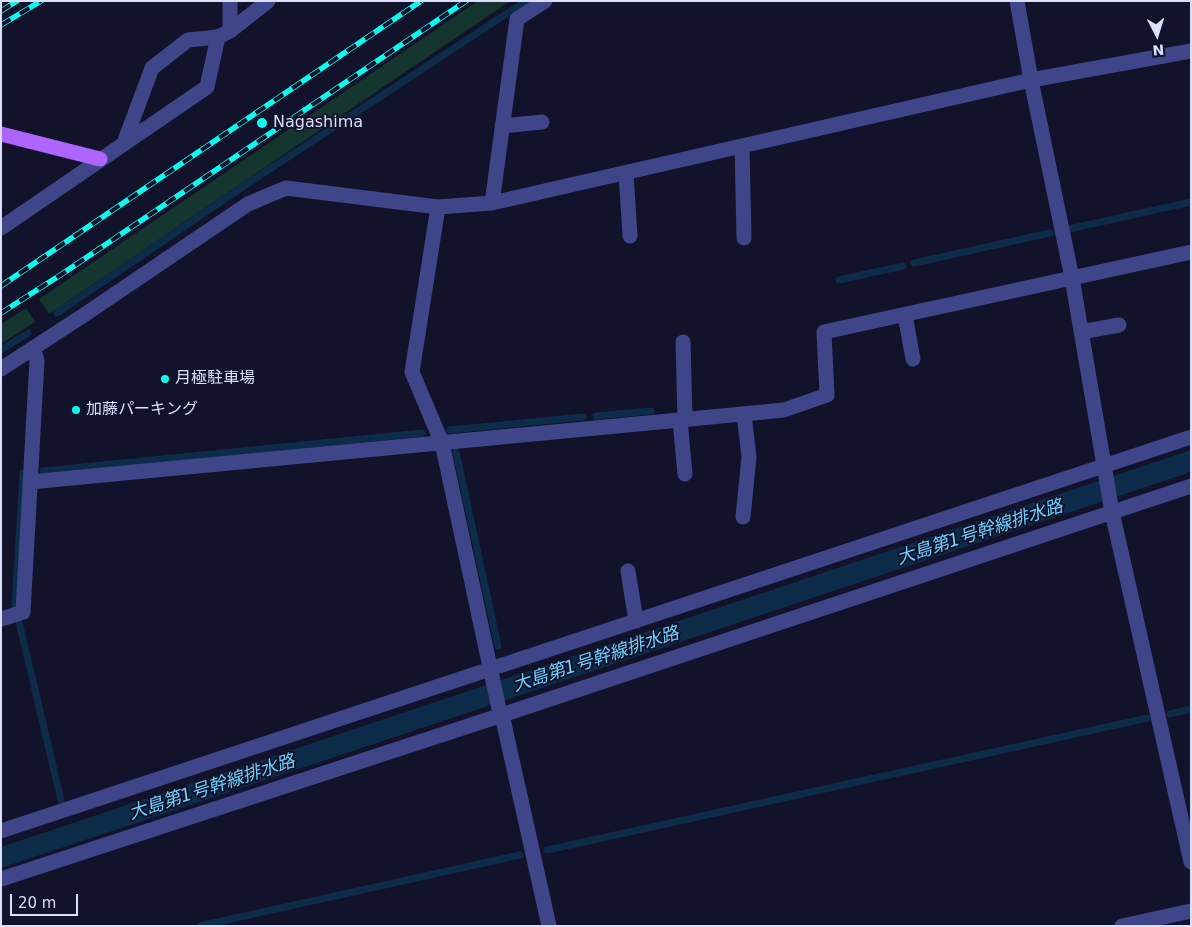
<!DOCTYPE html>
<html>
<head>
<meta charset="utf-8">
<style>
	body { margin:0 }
	#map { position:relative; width:1192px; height:927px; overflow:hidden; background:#12122b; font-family:"DejaVu Sans",sans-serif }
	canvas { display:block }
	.frame { position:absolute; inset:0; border:2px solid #dcdefe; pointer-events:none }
	.north { position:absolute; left:1132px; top:10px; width:50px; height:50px; -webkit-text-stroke:4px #12122b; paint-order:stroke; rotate:175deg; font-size:14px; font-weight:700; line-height:20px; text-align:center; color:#dcdefe }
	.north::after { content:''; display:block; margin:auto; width:18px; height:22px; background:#dcdefe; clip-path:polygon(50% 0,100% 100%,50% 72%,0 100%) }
	.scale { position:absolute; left:10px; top:894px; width:68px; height:22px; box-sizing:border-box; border:2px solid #dcdefe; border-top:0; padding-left:6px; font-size:15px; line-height:18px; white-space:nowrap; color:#dcdefe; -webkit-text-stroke:4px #12122b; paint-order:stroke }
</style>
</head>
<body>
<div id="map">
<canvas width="1192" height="927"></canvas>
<div class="frame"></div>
<div class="north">N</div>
<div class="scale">20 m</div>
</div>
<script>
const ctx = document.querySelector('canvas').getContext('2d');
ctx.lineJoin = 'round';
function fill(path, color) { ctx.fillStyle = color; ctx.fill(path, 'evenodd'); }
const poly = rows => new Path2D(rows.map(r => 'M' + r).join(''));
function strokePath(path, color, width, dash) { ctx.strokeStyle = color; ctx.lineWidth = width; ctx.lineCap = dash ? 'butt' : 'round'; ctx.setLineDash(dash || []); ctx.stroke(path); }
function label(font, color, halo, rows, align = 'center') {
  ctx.font = font + ' "DejaVu Sans","Noto Sans JP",sans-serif'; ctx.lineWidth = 4; ctx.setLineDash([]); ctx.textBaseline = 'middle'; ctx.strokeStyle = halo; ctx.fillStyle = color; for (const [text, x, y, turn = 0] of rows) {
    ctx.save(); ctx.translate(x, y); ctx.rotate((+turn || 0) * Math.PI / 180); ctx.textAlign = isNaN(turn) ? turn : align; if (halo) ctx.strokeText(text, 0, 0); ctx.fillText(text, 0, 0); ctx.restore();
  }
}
fill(poly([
	[478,1,510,1,49,314,39,299],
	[26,308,35,322,1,344,1,324]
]), '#15352f');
fill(poly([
	[1191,450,1191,472,1,868,1,847]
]), '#0c2c4a');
strokePath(poly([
	[1069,229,1191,202],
	[914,263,1050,233],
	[839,280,903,266],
	[57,313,253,180,526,1],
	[1,350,28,333],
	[596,416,651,411],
	[450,430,583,417],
	[456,452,498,646],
	[43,471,422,433],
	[15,605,23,473],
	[19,622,61,800],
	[1170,714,1191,709],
	[547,850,1148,718],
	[200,926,520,855]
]), '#0c2c4a', 7);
strokePath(poly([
	[1017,1,1031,80,1072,278,1112,512,1191,862],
	[230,31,230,1],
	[502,126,542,122],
	[124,143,152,68,188,40,218,37],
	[742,146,744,238],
	[626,173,630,236],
	[492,203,517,19,545,1],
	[438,207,412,372,442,443,499,709,502,715,549,926],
	[1,228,207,87,218,37,230,31,268,1],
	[905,315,913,359],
	[1081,332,1119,325],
	[683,342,685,419],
	[1,369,84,315,248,204,286,188,438,207,492,203,1031,80,1191,51],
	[680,420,685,474],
	[30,482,784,410,827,395,824,332,1191,252],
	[743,517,749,457,744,414],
	[628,571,636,621],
	[1,619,23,612,37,360,33,348],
	[1,831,1191,437],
	[1,879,502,715,1191,486],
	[1122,926,1191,911]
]), '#3e4689', 15);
strokePath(poly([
	[1,134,100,159]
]), '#ad65fd', 15);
const rail = poly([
	[1,11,17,1],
	[1,25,41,1],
	[1,286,421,1],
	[1,313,62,274,466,1]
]);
strokePath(rail, '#0cfbef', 5.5);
strokePath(rail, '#12122b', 4, [11]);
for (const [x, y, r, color] of [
	[262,123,6,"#0cfbef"],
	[165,379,5,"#0cfbef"],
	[76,410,5,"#0cfbef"]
]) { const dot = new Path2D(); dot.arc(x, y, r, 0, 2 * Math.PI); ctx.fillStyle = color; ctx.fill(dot); strokePath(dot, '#12122b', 2); }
label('16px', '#dcdefe', '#12122b', [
	["Nagashima",273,123],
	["月極駐車場",175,379],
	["加藤パーキング",86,410]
], 'left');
label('italic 18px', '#6cd0fd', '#12122b', [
	["大島第1号幹線排水路",980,533,-18],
	["大島第1号幹線排水路",596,660,-18],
	["大島第1号幹線排水路",212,788,-18]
]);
</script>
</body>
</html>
